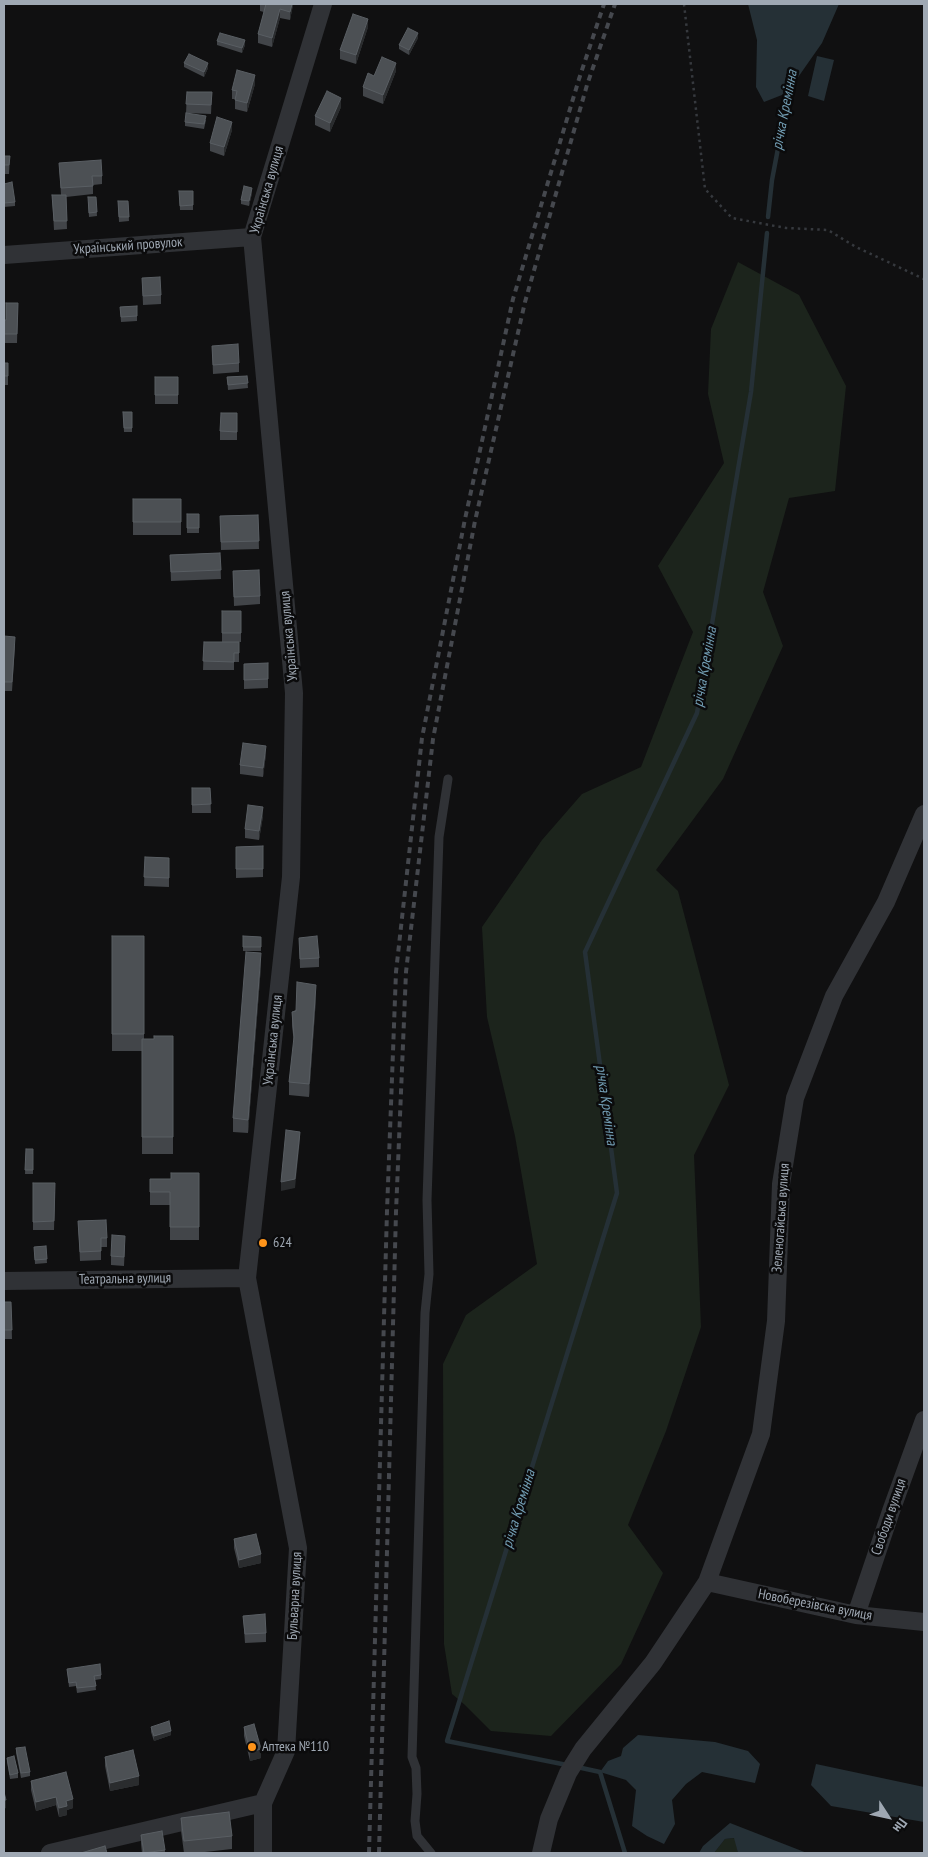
<!DOCTYPE html>
<html>
<head>
<meta charset="utf-8">
<style>
	body { margin:0 }
	#map { position:relative; width:928px; height:1857px; overflow:hidden; background:#101011; font-family:"PT Sans Narrow",sans-serif }
	canvas { display:block }
	.frame { position:absolute; inset:0; border:5px solid #9fa8b3; pointer-events:none }
	.north { position:absolute; left:863px; top:1792px; width:50px; height:50px; -webkit-text-stroke:4px #0b0b0c; paint-order:stroke; rotate:125deg; font-size:14px; font-weight:700; line-height:20px; text-align:center; color:#9fa8b3 }
	.north::after { content:''; display:block; margin:auto; width:18px; height:22px; background:#9fa8b3; clip-path:polygon(50% 0,100% 100%,50% 72%,0 100%) }
</style>
</head>
<body>
<div id="map">
<canvas width="928" height="1857"></canvas>
<div class="frame"></div>
<div class="north">Пн</div>
</div>
<script>
const ctx = document.querySelector('canvas').getContext('2d');
ctx.lineJoin = 'round';
function fill(path, color) { ctx.fillStyle = color; ctx.fill(path, 'evenodd'); }
const poly = rows => new Path2D(rows.map(r => 'M' + r).join(''));
function strokePath(path, color, width, dash) { ctx.strokeStyle = color; ctx.lineWidth = width; ctx.lineCap = dash ? 'butt' : 'round'; ctx.setLineDash(dash || []); ctx.stroke(path); }
function label(font, color, halo, rows, align = 'center') {
  ctx.font = font + ' "PT Sans Narrow",sans-serif'; ctx.lineWidth = 5; ctx.setLineDash([]); ctx.textBaseline = 'middle'; ctx.strokeStyle = halo; ctx.fillStyle = color; for (const [text, x, y, turn = 0] of rows) {
    ctx.save(); ctx.translate(x, y); ctx.rotate((+turn || 0) * Math.PI / 180); ctx.textAlign = isNaN(turn) ? turn : align; if (halo) ctx.strokeText(text, 0, 0); ctx.fillText(text, 0, 0); ctx.restore();
  }
}
fill(poly([
	[738,262,799,295,846,386,835,491,789,498,763,592,783,646,723,779,656,870,678,891,729,1085,694,1155,701,1327,666,1431,628,1525,663,1573,621,1664,551,1736,491,1731,465,1705,452,1694,444,1644,443,1364,466,1315,537,1264,515,1136,487,1017,482,927,542,840,582,794,641,767,693,632,658,566,724,463,708,394,711,329],
	[735,1838,738,1853,714,1853,725,1839]
]), '#1c241c');
fill(poly([
	[748,4,839,4,822,43,787,93,764,102,756,87,757,40],
	[817,56,834,60,824,101,808,96],
	[638,1735,715,1742,748,1751,760,1764,755,1783,702,1772,686,1784,672,1800,675,1824,664,1844,647,1836,632,1826,636,1790,626,1780,600,1772,608,1761,621,1756,623,1748],
	[816,1764,924,1787,924,1822,831,1806,811,1785],
	[730,1823,807,1853,808,1853,738,1853,734,1838,725,1839,714,1853,699,1853,703,1846]
]), '#253036');
strokePath(poly([
	[768,217,772,180,790,85],
	[567,1765,447,1741,617,1193,585,952,697,713,751,392,767,233],
	[577,1767,600,1772,625,1853]
]), '#253036', 4.5);
strokePath(poly([
	[684,4,705,189,732,218,786,228,828,230,856,247,924,279]
]), '#36393e', 2.5, [2.5, 4]);
strokePath(poly([
	[431,1853,417,1836,415,1821,417,1794,416,1768,412,1757,425,1313,429,1274,427,1200,439,837,448,779]
]), '#303236', 9);
strokePath(poly([
	[4,255,252,237],
	[4,1281,247,1278],
	[707,1582,856,1615,924,1622],
	[856,1615,891,1511,924,1420],
	[50,1853,263,1803],
	[263,1853,263,1803,286,1751,298,1548,247,1278,291,877,294,693,252,237,323,4],
	[541,1853,549,1819,568,1773,583,1749,653,1663,707,1582,761,1434,776,1321,781,1184,795,1098,834,996,886,902,924,814]
]), '#303236', 18);
strokePath(poly([
	[369,1853,387,1211,396,972,422,738,465,519,513,299,579,79,604,4],
	[379,1853,396,1212,406,972,433,739,475,521,525,302,587,85,615,4]
]), '#45484e', 4, [6, 5]);
fill(poly([
	[260,4,293,4,290,20,280,18,272,47,258,43,258,34,264,12,260,11],
	[368,27,356,64,340,59,340,50],
	[418,38,409,55,399,49,399,45],
	[217,41,245,45,242,53,217,45],
	[184,63,208,68,204,77,184,67],
	[396,71,383,104,363,96,363,87,374,76],
	[255,84,247,112,235,109,235,99,232,99,232,90],
	[187,92,212,92,211,114,186,113],
	[341,107,330,132,315,125,315,116],
	[206,120,204,129,185,126,185,122],
	[232,130,224,156,210,151,210,143],
	[4,156,10,156,9,174,4,174],
	[59,163,102,176,102,184,93,185,93,194,66,197,67,229,54,230,52,195,61,195],
	[4,184,15,202,15,206,4,207],
	[179,191,193,191,193,210,180,210],
	[252,193,249,206,241,204,241,200],
	[96,197,97,216,89,217,88,202],
	[118,201,128,201,129,221,119,222],
	[142,278,161,295,161,304,143,305],
	[18,303,17,343,4,343,4,320,6,320],
	[137,306,137,321,121,322,120,307],
	[212,346,239,363,239,372,213,374],
	[4,363,8,363,8,385,4,385],
	[247,376,248,388,228,390,227,377],
	[155,377,178,377,178,404,155,404],
	[123,412,132,412,132,432,124,432],
	[237,413,237,440,220,440,220,431],
	[133,499,181,499,181,535,133,535],
	[187,514,199,514,199,533,187,533],
	[258,515,259,549,221,550,220,516],
	[220,553,221,579,171,581,170,555],
	[233,571,260,596,260,604,234,606],
	[222,611,241,633,241,642,222,642],
	[4,636,15,646,12,691,4,691],
	[204,642,239,642,239,662,234,662,234,670,203,670],
	[268,663,268,688,244,689,244,664],
	[266,754,263,777,240,774,240,765],
	[192,788,210,788,211,813,192,813],
	[263,816,259,840,245,838,245,829],
	[263,846,263,877,236,878,236,847],
	[145,857,169,858,169,887,144,886],
	[112,936,144,936,144,1039,154,1039,173,1036,173,1154,142,1154,142,1051,112,1051],
	[243,936,261,937,261,951,243,951],
	[299,938,319,958,319,967,300,968],
	[261,966,248,1133,233,1132,233,1118],
	[316,998,309,1097,289,1095,289,1082,294,1043,292,1026,292,1012],
	[26,1149,33,1149,33,1174,25,1174],
	[199,1173,199,1240,170,1240,170,1205,150,1205,150,1179,171,1179],
	[33,1183,55,1192,54,1230,33,1230],
	[78,1221,107,1238,107,1247,101,1247,101,1260,80,1261],
	[125,1245,124,1266,111,1265,111,1256],
	[46,1246,47,1263,35,1264,34,1247],
	[4,1302,11,1302,12,1339,4,1339],
	[234,1539,261,1563,239,1568,234,1548],
	[243,1616,266,1633,266,1642,245,1643],
	[67,1669,101,1675,101,1679,95,1680,96,1690,77,1693,76,1686,69,1687],
	[151,1727,171,1735,154,1741,151,1732],
	[244,1727,261,1758,250,1761,244,1736],
	[16,1748,30,1772,30,1776,21,1778,16,1753],
	[105,1757,139,1785,110,1791,105,1766],
	[7,1758,18,1773,18,1778,10,1779,7,1762],
	[31,1781,73,1808,67,1810,67,1815,59,1817,56,1805,36,1811,31,1790],
	[181,1818,232,1836,232,1849,196,1853,184,1853,181,1831],
	[141,1835,165,1850,165,1853,142,1853,141,1844]
]), '#424549');
fill(poly([
	[292,4,293,4,293,6,290,20,290,12],
	[280,9,280,18,272,47,272,38],
	[368,19,368,27,356,64,356,55],
	[418,33,418,38,409,55,409,50],
	[245,40,245,45,242,53,242,48],
	[208,63,208,68,204,77,204,72],
	[396,63,396,71,383,104,383,95],
	[255,75,255,84,247,112,247,103],
	[341,98,341,107,330,132,330,123],
	[232,122,232,130,224,156,224,147],
	[252,188,252,193,249,206,249,201],
	[266,746,266,754,263,777,263,768],
	[263,807,263,816,259,840,259,831],
	[261,953,261,966,248,1133,248,1120],
	[316,985,316,998,309,1097,309,1084],
	[300,1132,300,1140,295,1188,281,1191,281,1182],
	[261,1554,261,1563,239,1568,239,1560],
	[171,1731,171,1735,154,1741,154,1736],
	[261,1749,261,1758,250,1761,250,1752],
	[139,1776,139,1785,110,1791,110,1783],
	[56,1797,56,1805,36,1811,36,1802],
	[73,1799,73,1808,67,1810,67,1815,59,1817,59,1808,66,1801],
	[4,1800,6,1800,6,1808,4,1809]
]), '#2a2c2e');
const building = poly([
	[266,4,292,4,290,12,280,9,272,38,258,34,266,4],
	[353,14,368,19,356,55,340,50,353,14],
	[408,28,418,33,409,50,399,45,408,28],
	[220,33,245,40,242,48,217,41,220,33],
	[189,54,208,63,204,72,184,63,189,54],
	[382,57,396,63,383,95,363,87,368,73,374,76,382,57],
	[237,70,255,75,247,103,235,100,237,91,232,90,237,70],
	[327,91,341,98,330,123,315,116,327,91],
	[187,92,212,92,211,105,186,104,187,92],
	[186,113,206,116,204,124,185,122,186,113],
	[217,117,232,122,224,147,210,143,217,117],
	[4,156,10,156,9,165,4,165,4,156],
	[101,160,102,176,92,176,93,186,61,188,59,163,101,160],
	[12,182,15,202,4,203,4,184,12,182],
	[244,186,252,188,249,201,241,200,244,186],
	[179,191,193,191,193,205,180,206,179,191],
	[52,195,66,195,67,221,54,221,52,195],
	[88,197,96,197,97,212,89,213,88,197],
	[118,201,128,201,129,217,119,217,118,201],
	[160,277,161,295,143,296,142,278,160,277],
	[6,303,18,303,17,334,4,334,4,320,6,320,6,303],
	[137,306,137,316,121,317,120,307,137,306],
	[238,344,239,363,213,365,212,346,238,344],
	[4,363,8,363,8,376,4,376,4,363],
	[247,376,248,383,228,385,227,377,247,376],
	[155,377,178,377,178,395,155,395,155,377],
	[123,412,132,412,132,428,124,428,123,412],
	[221,413,237,413,237,432,220,431,221,413],
	[133,499,181,499,181,522,133,522,133,499],
	[187,514,199,514,199,528,187,528,187,514],
	[258,515,259,541,221,542,220,516,258,515],
	[220,553,221,570,171,572,170,555,220,553],
	[259,570,260,596,234,597,233,571,259,570],
	[222,611,241,611,241,633,222,633,222,611],
	[4,636,15,637,12,682,4,682,4,636],
	[204,642,239,642,239,653,234,653,234,662,203,661,204,642],
	[268,663,268,679,244,680,244,664,268,663],
	[243,743,266,746,263,768,240,765,243,743],
	[192,788,210,788,211,804,192,805,192,788],
	[248,805,263,807,259,831,245,829,248,805],
	[263,846,263,869,236,869,236,847,263,846],
	[145,857,169,858,169,878,144,877,145,857],
	[112,936,144,936,144,1034,112,1034,112,936],
	[243,936,261,937,261,947,243,947,243,936],
	[317,936,319,958,300,959,299,938,317,936],
	[246,952,261,953,248,1120,233,1118,246,952],
	[297,982,316,985,309,1084,289,1082,294,1037,292,1012,296,1011,297,982],
	[154,1036,173,1036,173,1137,142,1137,142,1039,154,1039,154,1036],
	[286,1130,300,1132,295,1179,281,1182,286,1130],
	[26,1149,33,1149,33,1170,25,1170,26,1149],
	[171,1173,199,1173,199,1227,170,1227,170,1192,150,1192,150,1179,171,1179,171,1173],
	[33,1183,55,1183,54,1221,33,1222,33,1183],
	[106,1220,107,1238,101,1238,101,1251,80,1252,78,1221,106,1220],
	[112,1235,125,1236,124,1257,111,1256,112,1235],
	[46,1246,47,1259,35,1260,34,1247,46,1246],
	[4,1302,11,1302,12,1330,4,1330,4,1302],
	[256,1534,261,1554,239,1560,234,1539,256,1534],
	[265,1614,266,1633,245,1634,243,1616,265,1614],
	[100,1664,101,1675,94,1676,96,1686,77,1688,76,1682,69,1683,67,1669,100,1664],
	[169,1721,171,1731,154,1736,151,1727,169,1721],
	[254,1724,261,1749,250,1752,244,1727,254,1724],
	[25,1747,30,1772,21,1773,16,1748,25,1747],
	[133,1750,139,1776,110,1783,105,1757,133,1750],
	[14,1756,18,1773,10,1775,7,1758,14,1756],
	[66,1772,73,1799,66,1801,67,1806,59,1808,56,1797,36,1802,31,1781,66,1772],
	[4,1792,6,1800,4,1800,4,1792],
	[229,1812,232,1836,184,1841,181,1818,229,1812],
	[162,1831,165,1850,144,1853,141,1835,162,1831],
	[105,1846,107,1853,81,1853,105,1846]
]);
fill(building, '#4c5054');
strokePath(building, '#595e63', 1);
for (const [x, y, r, color] of [
	[263,1243,5,"#ff941a"],
	[252,1747,5,"#ff941a"]
]) { const dot = new Path2D(); dot.arc(x, y, r, 0, 2 * Math.PI); ctx.fillStyle = color; ctx.fill(dot); strokePath(dot, '#0b0b0c', 2); }
label('14px', '#9fa8b3', '#0b0b0c', [
	["Українська вулиця",267,190,-74],
	["Український провулок",128,246,-4],
	["Українська вулиця",289,636,-95],
	["Українська вулиця",273,1040,-84],
	["Зеленогайська вулиця",781,1218,-86],
	["Театральна вулиця",125,1279,-1],
	["Свободи вулиця",889,1517,-71],
	["Бульварна вулиця",295,1596,-87],
	["Новоберезівска вулиця",815,1605,11]
]);
label('14px', '#9fa8b3', '#0b0b0c', [
	["624",273,1243],
	["Аптека №110",262,1747]
], 'left');
label('italic 15px', '#729db3', '#0b0b0c', [
	["річка Кремінна",785,110,-79],
	["річка Кремінна",705,667,-80],
	["річка Кремінна",606,1105,82],
	["річка Кремінна",519,1509,-73]
]);
</script>
</body>
</html>
